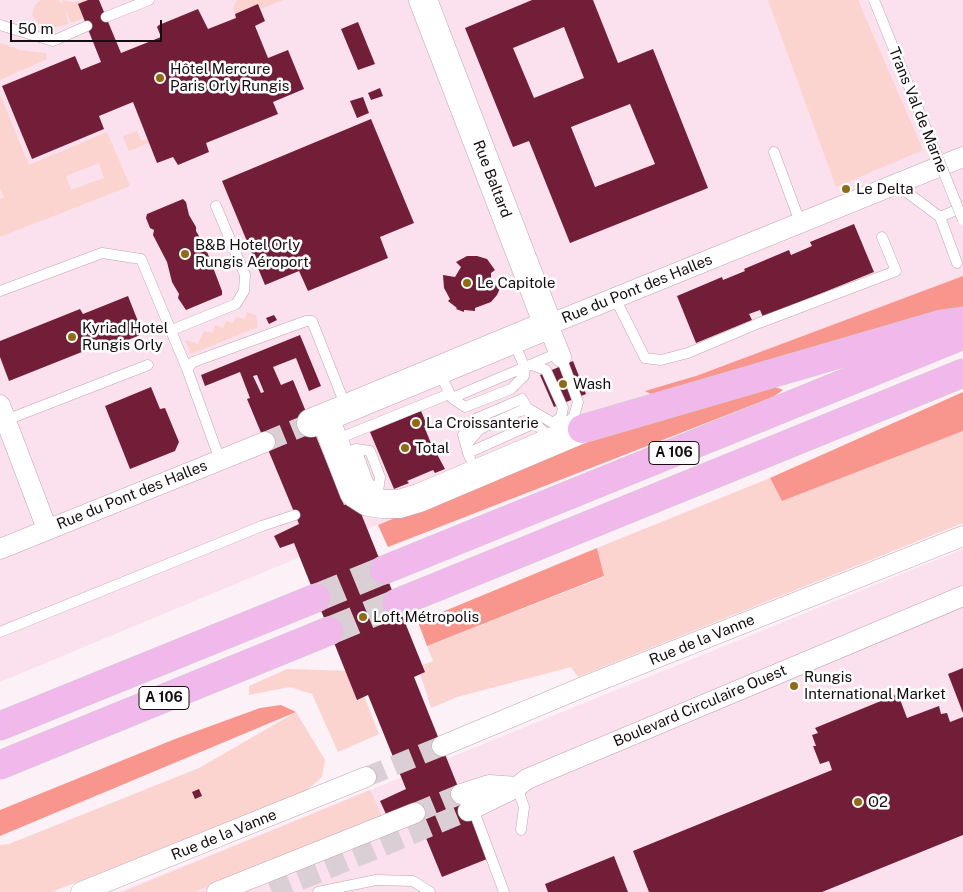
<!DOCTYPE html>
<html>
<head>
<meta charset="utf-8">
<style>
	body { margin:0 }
	#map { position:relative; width:963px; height:892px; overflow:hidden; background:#fcf1f6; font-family:"Public Sans",sans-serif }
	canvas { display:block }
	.scale { position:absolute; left:10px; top:20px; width:152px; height:22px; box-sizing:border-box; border:2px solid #150d11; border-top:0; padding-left:6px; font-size:15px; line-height:18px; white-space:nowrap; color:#150d11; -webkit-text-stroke:4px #fff; paint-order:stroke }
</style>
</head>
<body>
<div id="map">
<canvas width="963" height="892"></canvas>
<div class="scale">50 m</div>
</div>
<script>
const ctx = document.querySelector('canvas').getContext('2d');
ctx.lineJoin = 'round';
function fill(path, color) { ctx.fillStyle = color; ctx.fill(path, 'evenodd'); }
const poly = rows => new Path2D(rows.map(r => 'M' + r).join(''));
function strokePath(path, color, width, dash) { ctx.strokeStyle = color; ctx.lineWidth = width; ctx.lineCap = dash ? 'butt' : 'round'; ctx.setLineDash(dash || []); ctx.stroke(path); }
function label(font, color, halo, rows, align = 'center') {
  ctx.font = font + ' "Public Sans",sans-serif'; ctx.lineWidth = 5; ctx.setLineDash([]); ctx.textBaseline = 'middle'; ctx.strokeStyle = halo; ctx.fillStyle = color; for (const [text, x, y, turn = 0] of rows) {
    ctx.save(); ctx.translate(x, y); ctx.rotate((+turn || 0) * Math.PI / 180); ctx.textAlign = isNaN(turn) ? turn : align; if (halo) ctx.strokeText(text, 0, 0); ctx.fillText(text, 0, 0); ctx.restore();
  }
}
fill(poly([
	[0,0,963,0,963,276,696,376,586,438,0,682],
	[963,549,963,892,119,892,459,754]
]), '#fbe0ed');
fill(poly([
	[41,0,58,0,63,4,62,0,73,2,85,0,84,18,71,23,65,8,68,24,49,29,41,27,32,15,35,5],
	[237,0,283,0,261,9,258,4,235,14,233,8],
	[768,0,858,0,923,150,836,187],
	[0,43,20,50,46,53,47,59,0,80],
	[0,94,29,165,107,132,130,186,0,237,0,199,4,197,0,189],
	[99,163,104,178,71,190,66,176],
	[137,131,141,141,148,139,149,143,129,151,123,136],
	[247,312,256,315,258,327,191,354,185,340,198,344,204,331,213,333,215,325,223,328,226,321,233,323,236,317,245,319],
	[963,431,963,523,578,677,571,667,457,697,431,708,418,667,433,661,427,646,604,577,597,548,770,478,782,501],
	[287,669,354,671,379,734,338,752,312,694,290,687,249,695,249,686],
	[296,712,325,760,322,777,307,790,52,892,0,892,0,845,9,844,199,768],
	[370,790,382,816,194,892,123,892]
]), '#fbd4cf');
fill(poly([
	[963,276,963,307,793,358,651,394,645,391,696,376],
	[766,383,783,390,773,397,388,547,378,525,586,438],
	[963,392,963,431,782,501,770,478],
	[597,548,604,576,427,646,418,622],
	[281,705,296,712,0,836,0,810,175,739,260,708]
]), '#f8968d');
fill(poly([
	[88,0,99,0,121,53,161,37,157,27,159,25,198,9,208,29,236,18,235,14,258,4,265,21,255,26,268,58,288,50,304,89,273,102,278,114,206,143,209,152,178,165,173,157,157,163,133,102,99,116,104,129,32,159,2,86,75,56,81,70,101,62,78,4],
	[532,0,593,0,618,63,653,49,708,188,570,243,529,141,513,147,465,28],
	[564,27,584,78,534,98,513,48],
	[630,104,655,164,595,187,571,127],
	[358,22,375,64,358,70,341,29],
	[380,88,383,96,371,100,368,93],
	[363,97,369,113,357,118,350,101],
	[371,119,414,223,380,237,388,258,308,291,299,271,265,285,222,181],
	[183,199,186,202,189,215,196,227,196,231,203,243,203,247,206,249,222,291,222,295,186,310,178,298,179,294,172,282,167,262,153,235,154,230,150,228,146,218,147,214],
	[854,224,874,272,763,317,760,310,749,314,752,320,696,343,677,296,722,277,723,280,745,271,744,269,789,250,791,255,812,246,810,242],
	[477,256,487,259,495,270,491,273,491,284,501,286,497,295,491,302,475,308,475,311,464,310,464,312,456,309,457,308,448,301,450,299,444,288,443,275,455,277,461,267,456,262,467,256],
	[128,296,143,334,105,349,102,344,9,381,0,357,0,341,80,309,83,314],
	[274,315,277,320,269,324,266,318],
	[300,335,321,386,309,391,296,358,273,367,281,385,293,380,344,505,356,501,425,672,414,677,487,859,442,877,412,804,386,814,380,801,406,789,368,695,357,700,294,543,280,548,274,536,299,524,247,399,250,398,240,372,205,386,201,375],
	[257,375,264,392,261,393,253,376],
	[573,361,586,394,554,407,540,375],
	[151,387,160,409,165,408,179,442,175,451,130,469,105,406],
	[421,411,427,425,424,426,430,441,445,469,435,473,433,470,407,481,409,483,394,489,370,432],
	[963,668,963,713,948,674],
	[898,694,907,718,939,706,941,714,947,713,950,722,963,717,963,835,822,892,649,892,633,851,832,770,829,761,820,764,813,746,816,746,812,735,818,733,815,728],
	[199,789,202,796,195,799,192,792],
	[614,856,628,892,548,892,545,884]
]), '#731e38');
strokePath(poly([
	[265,442,311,423],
	[366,777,442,746],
	[415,813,461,794],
	[272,892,468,811]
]), '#d9cfd4', 20, [20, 10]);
strokePath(poly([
	[316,598,384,570],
	[329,631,397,603]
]), '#d9cfd4', 28, [28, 14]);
const lane = poly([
	[106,17,149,0],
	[0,25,53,41,87,26],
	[774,152,800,222],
	[896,184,940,217,963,207],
	[940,217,957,263],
	[0,291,102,253,141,259,187,369],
	[615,298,645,358,661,360,688,353,759,323,896,271,882,237],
	[172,330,236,304,244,291,245,275,216,206],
	[438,370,452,398,465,407,511,389,524,376,525,368,513,340],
	[452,398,551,356,561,357,578,402,574,416,570,420,560,424,553,423],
	[6,420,148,365],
	[335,440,449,394],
	[466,445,480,429,520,411,529,409,553,423,561,417,563,408,546,370,532,365],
	[356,449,370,451,380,477,378,492],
	[468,453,463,435,475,419,522,399,535,423,545,433,554,437],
	[339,455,356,449,368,482,384,498],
	[470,458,468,453,535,423],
	[220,460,187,369,193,362,306,321,312,321,346,407],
	[0,632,262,526,295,515],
	[517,787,524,807,521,830],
	[472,806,504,892],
	[318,892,376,880,413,881,430,892]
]);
const street = poly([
	[561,357,548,325,963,157],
	[0,405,47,529],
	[0,549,265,442],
	[442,746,588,685,963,536],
	[461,794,489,785,517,787],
	[468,811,517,787,527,779,963,596],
	[81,892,366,777],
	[217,892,415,813]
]);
const secondary = poly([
	[325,418,354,493,368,502,383,504,399,504,419,498,582,429],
	[311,423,548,325,423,0]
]);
const highway = poly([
	[582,429,942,324,963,321],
	[384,570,956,338,963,333],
	[397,603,963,373],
	[0,726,316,598],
	[0,765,329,631]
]);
strokePath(lane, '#bfa6b2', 11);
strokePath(street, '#bfa6b2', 21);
strokePath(secondary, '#bfa6b2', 29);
strokePath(highway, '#d0cfcf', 29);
strokePath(lane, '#fff', 10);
strokePath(street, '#fff', 20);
strokePath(secondary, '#fff', 28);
strokePath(highway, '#f1b8ec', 28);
const laneBridge = poly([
	[874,0,963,220]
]);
strokePath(laneBridge, '#bfa6b2', 11, []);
strokePath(laneBridge, '#fff', 10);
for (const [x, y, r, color] of [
	[160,78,5,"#906b11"],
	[846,189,5,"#906b11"],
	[185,254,5,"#906b11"],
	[467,283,5,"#906b11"],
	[72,337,5,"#906b11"],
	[563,384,5,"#906b11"],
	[416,423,5,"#906b11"],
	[405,448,5,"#906b11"],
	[363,617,5,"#906b11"],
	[794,686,5,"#906b11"],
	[858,802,5,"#906b11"]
]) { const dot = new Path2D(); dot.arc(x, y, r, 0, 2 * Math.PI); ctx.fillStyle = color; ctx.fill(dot); strokePath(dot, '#fff', 2); }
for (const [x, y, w] of [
	[674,453,50],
	[164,698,50]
]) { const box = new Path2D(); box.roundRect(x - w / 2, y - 11.5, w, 23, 4); ctx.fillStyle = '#fff'; ctx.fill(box); strokePath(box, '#150d11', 1); }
label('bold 14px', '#150d11', null, [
	["A 106",674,453],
	["A 106",164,698]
]);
label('15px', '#150d11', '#fff', [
	["Hôtel Mercure",170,69],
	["Paris Orly Rungis",170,86],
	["Le Delta",856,189],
	["B&B Hotel Orly",195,245],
	["Rungis Aéroport",195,262],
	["Le Capitole",477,283],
	["Kyriad Hotel",82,328],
	["Rungis Orly",82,345],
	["Wash",573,384],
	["La Croissanterie",426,423],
	["Total",415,448],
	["Loft Métropolis",373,617],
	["Rungis",804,677],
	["International Market",804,694],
	["O2",868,802]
], 'left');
label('15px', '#150d11', '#fff', [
	["Trans Val de Marne",918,110,68],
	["Rue Baltard",492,179,69],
	["Rue du Pont des Halles",637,289,-22],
	["Rue du Pont des Halles",132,495,-22],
	["Rue de la Vanne",702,640,-22],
	["Boulevard Circulaire Ouest",700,706,-23],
	["Rue de la Vanne",224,835,-22]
]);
</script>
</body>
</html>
